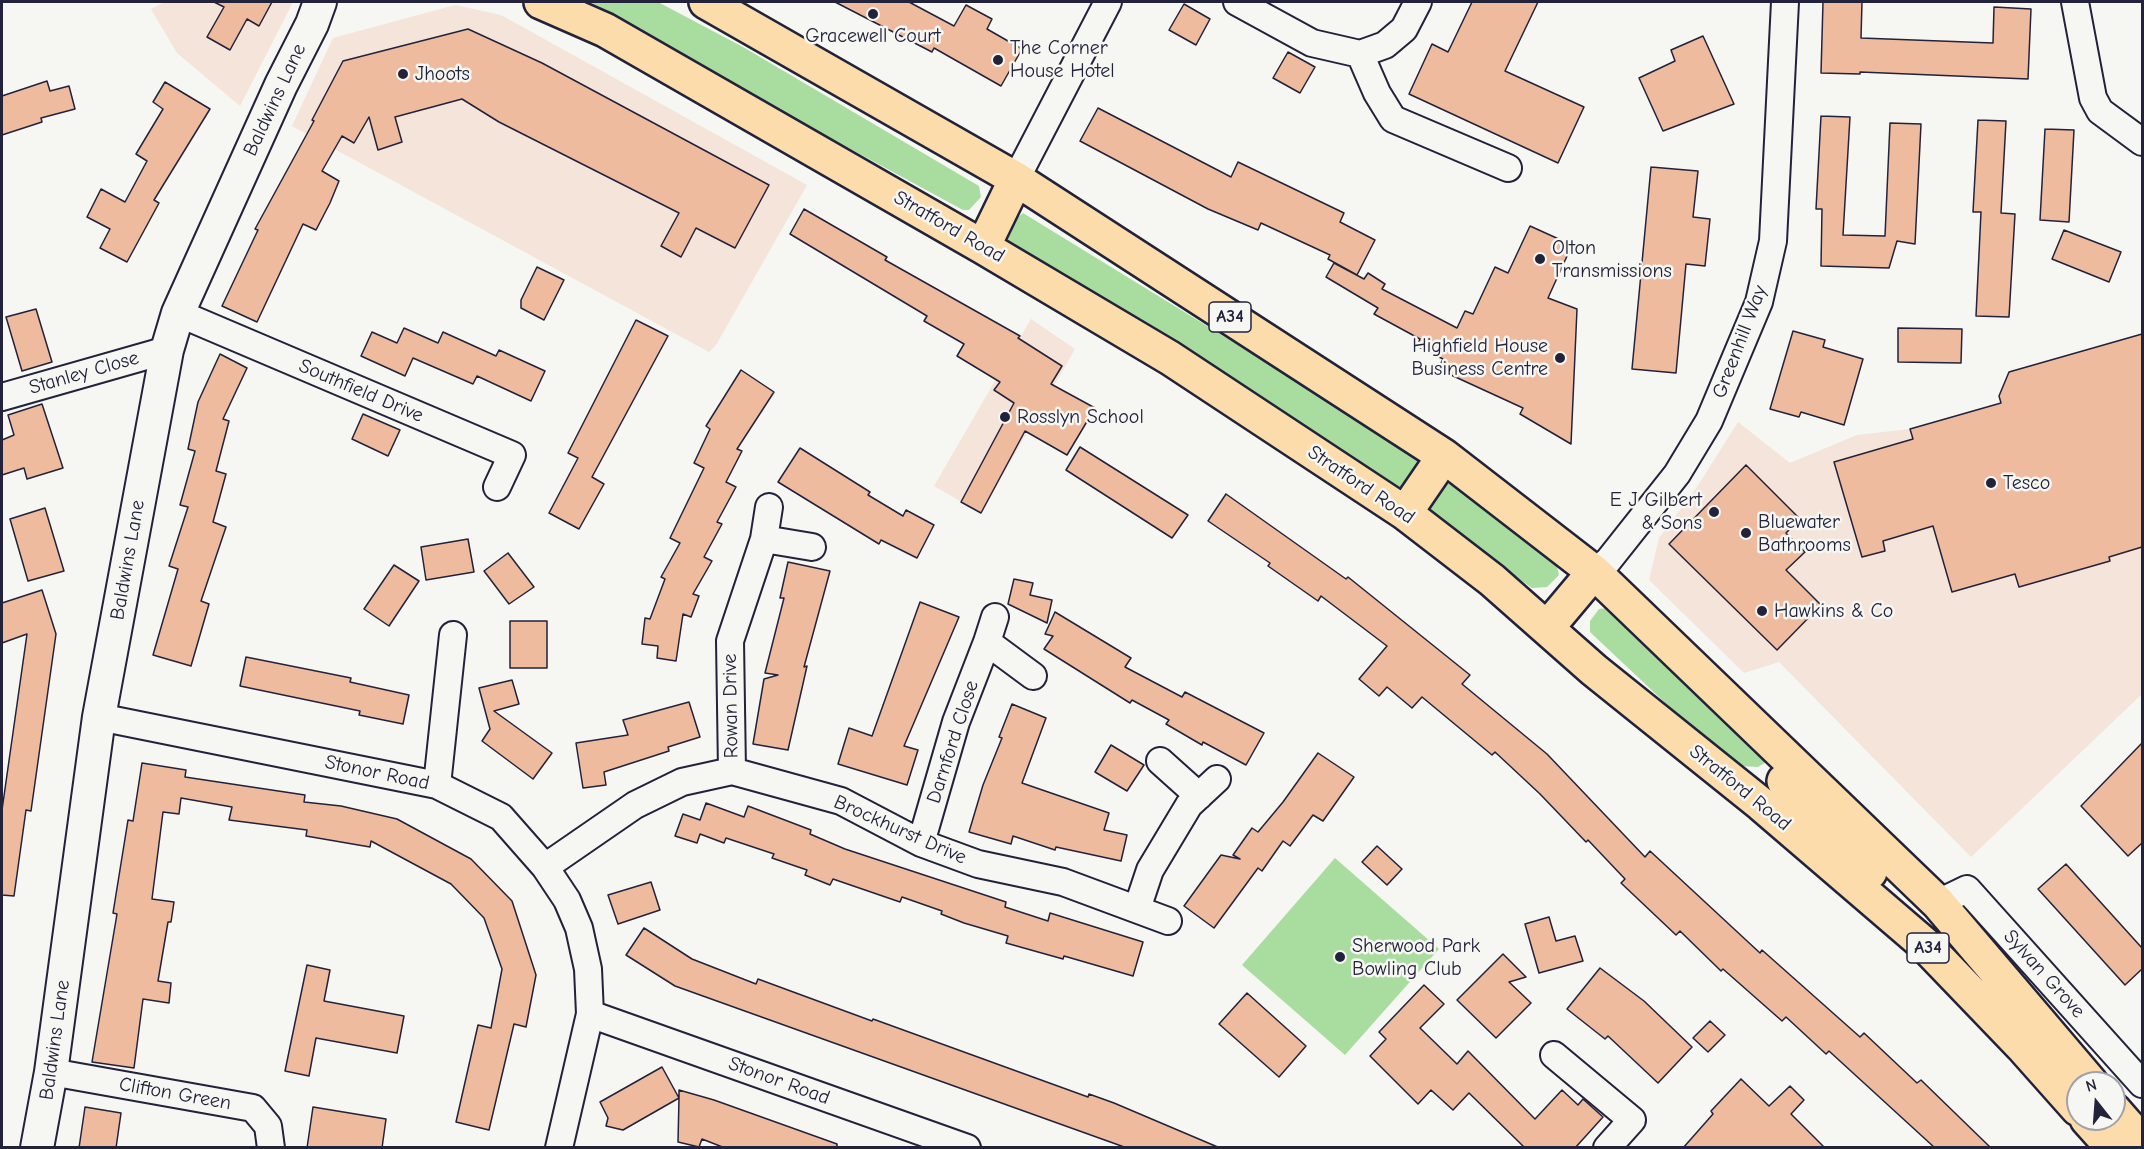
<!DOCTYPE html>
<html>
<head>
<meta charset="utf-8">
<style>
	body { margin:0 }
	#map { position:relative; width:2144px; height:1149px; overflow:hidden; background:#f6f6f2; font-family:"Comic Neue",sans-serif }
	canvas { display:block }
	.frame { position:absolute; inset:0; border:3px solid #22223b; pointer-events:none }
	.north { position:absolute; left:2066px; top:1071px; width:60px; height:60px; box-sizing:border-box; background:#f6f6f2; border:2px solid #a1a1a9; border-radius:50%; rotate:343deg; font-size:16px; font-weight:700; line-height:24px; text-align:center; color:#22223b }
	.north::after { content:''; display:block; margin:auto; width:21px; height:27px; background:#22223b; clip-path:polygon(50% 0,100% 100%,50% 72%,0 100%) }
</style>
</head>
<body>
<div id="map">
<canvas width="2144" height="1149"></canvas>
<div class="frame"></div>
<div class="north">N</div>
</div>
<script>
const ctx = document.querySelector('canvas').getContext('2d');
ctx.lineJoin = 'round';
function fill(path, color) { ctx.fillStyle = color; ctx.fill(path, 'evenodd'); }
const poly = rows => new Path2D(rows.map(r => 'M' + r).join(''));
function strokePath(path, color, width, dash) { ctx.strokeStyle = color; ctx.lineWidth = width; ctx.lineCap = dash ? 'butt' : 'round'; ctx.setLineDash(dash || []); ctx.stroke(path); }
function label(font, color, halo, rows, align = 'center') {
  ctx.font = font + ' "Comic Neue",sans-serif'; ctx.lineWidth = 5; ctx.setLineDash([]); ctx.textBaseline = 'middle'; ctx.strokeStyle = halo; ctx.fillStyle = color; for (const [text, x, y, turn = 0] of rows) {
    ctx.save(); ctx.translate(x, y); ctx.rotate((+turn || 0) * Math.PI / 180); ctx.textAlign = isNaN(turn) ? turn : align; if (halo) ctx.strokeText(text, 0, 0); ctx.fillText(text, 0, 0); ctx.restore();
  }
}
fill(poly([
	[165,2,293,2,240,106,177,53,151,9],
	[455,5,501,15,807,185,716,345,709,352,292,126,333,38],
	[1031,319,1075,349,981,513,934,486],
	[2142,362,2142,694,1971,857,1779,662,1744,673,1649,580,1659,538,1697,487,1738,422,1790,463,1857,435,1910,429]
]), '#f4e4d9');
fill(poly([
	[580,2,658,2,743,47,979,186,981,197,969,210,963,210],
	[1023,213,1419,456,1424,467,1403,494,1390,491,1008,242,1006,233,1009,225],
	[1457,483,1556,562,1559,575,1547,587,1532,588,1432,518,1429,511,1434,500,1447,484],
	[1610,608,1768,761,1758,767,1740,766,1727,761,1590,632,1590,621,1599,609],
	[1335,858,1439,949,1345,1055,1242,965]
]), '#a9dda0');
const building = poly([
	[214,2,272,2,259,26,247,19,230,50,207,37,224,7,214,2],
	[835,2,909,2,954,26,966,5,992,19,987,29,1022,49,1001,86,934,48,932,52,835,2],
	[1472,2,1538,2,1505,71,1584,107,1558,163,1409,94,1432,44,1448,52,1472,2],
	[1823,2,1862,2,1861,38,1993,43,1994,7,2031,9,2028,79,1860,72,1860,74,1821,73,1823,2],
	[1184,4,1210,19,1196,45,1169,30,1184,4],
	[468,29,542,63,769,185,735,248,696,228,681,257,661,246,679,213,499,122,462,99,395,117,402,142,378,150,369,117,354,143,342,136,322,171,339,181,330,203,316,230,303,224,257,322,222,306,258,230,255,229,314,121,312,120,343,61,468,29],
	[1703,36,1734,104,1663,131,1639,78,1675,61,1671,50,1703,36],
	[1288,52,1315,67,1300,93,1273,78,1288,52],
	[47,81,50,91,69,86,75,109,41,118,42,122,2,135,2,96,47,81],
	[165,82,210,109,154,200,159,203,127,262,100,248,110,229,87,217,101,189,125,202,147,161,136,154,163,109,153,102,165,82],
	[1098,108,1231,177,1238,162,1344,213,1340,222,1375,240,1357,275,1328,259,1330,255,1261,223,1258,230,1208,209,1080,141,1098,108],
	[1821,116,1850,117,1843,235,1885,236,1890,123,1921,124,1915,244,1897,241,1889,268,1821,266,1822,209,1816,209,1821,116],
	[1978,120,2006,121,2001,213,2015,214,2009,317,1976,316,1981,212,1973,212,1978,120],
	[2045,129,2074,130,2069,222,2040,220,2045,129],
	[1651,167,1698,171,1693,217,1710,219,1705,266,1686,264,1676,373,1632,369,1651,167],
	[804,209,887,257,885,260,1020,336,1018,338,1062,366,1051,384,1095,408,1067,455,1025,431,981,513,961,502,1014,403,994,390,1000,382,957,356,964,344,924,321,927,316,790,234,804,209],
	[1530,226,1572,245,1548,298,1577,309,1571,444,1520,414,1523,408,1438,369,1443,359,1417,346,1420,339,1374,314,1378,308,1326,277,1334,263,1364,279,1368,273,1385,284,1382,289,1457,328,1465,311,1473,314,1495,267,1508,273,1530,226],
	[2064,230,2121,252,2109,282,2052,259,2064,230],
	[537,267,564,280,544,320,521,308,521,300,537,267],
	[36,309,52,362,22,371,6,317,36,309],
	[636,320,668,336,592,477,604,484,579,529,549,513,578,458,568,453,636,320],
	[404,328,438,343,443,332,496,356,499,350,545,371,531,401,477,376,473,384,413,358,405,376,361,356,372,332,397,343,404,328],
	[1898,328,1962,329,1961,363,1898,362,1898,328],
	[1793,331,1825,340,1823,347,1863,359,1844,425,1801,412,1799,417,1770,409,1793,331],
	[2142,334,2142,547,2109,557,2110,561,2019,587,2015,574,1952,592,1933,526,1883,541,1885,551,1862,557,1834,462,1913,439,1910,429,2001,403,1999,396,2009,372,2142,334],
	[220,354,247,368,223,419,229,421,216,471,226,474,213,522,226,527,201,601,209,604,191,666,153,655,178,569,169,566,188,507,180,505,195,451,188,449,198,402,220,354],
	[741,370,774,392,737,449,742,451,726,482,736,487,717,522,722,524,704,557,712,561,693,594,699,596,691,617,683,614,676,661,657,658,658,646,642,644,645,618,650,619,665,579,661,577,680,543,670,538,704,468,694,463,710,429,706,426,741,370],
	[42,404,63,468,27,479,24,468,2,475,2,440,14,435,8,415,42,404],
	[363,414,400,430,388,456,352,439,363,414],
	[1080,447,1188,515,1172,538,1066,470,1080,447],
	[800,448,870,492,868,495,903,516,906,510,934,525,917,558,881,540,879,544,778,482,800,448],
	[1746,465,1800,519,1786,533,1805,552,1786,570,1821,605,1777,650,1669,544,1746,465],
	[1226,494,1346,579,1348,577,1470,675,1462,684,1547,754,1645,857,1650,851,1760,953,1762,950,1860,1037,1864,1033,1917,1083,1921,1080,1991,1148,1935,1148,1829,1051,1826,1054,1786,1017,1782,1021,1723,969,1721,971,1680,931,1676,935,1621,883,1625,879,1588,840,1586,842,1540,794,1495,752,1492,755,1422,697,1412,708,1387,687,1379,696,1359,679,1387,646,1321,596,1318,601,1268,566,1270,563,1208,521,1226,494],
	[45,508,64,571,28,581,10,519,45,508],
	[468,539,474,572,426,580,421,547,468,539],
	[508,553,534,587,509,604,484,571,508,553],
	[788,562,830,571,804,667,807,666,788,750,753,744,764,679,778,675,765,673,784,598,780,598,788,562],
	[394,565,419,581,389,626,364,609,394,565],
	[1014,579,1033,583,1030,595,1052,600,1047,623,1008,604,1014,579],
	[42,590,56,634,31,811,26,810,14,896,2,895,2,810,27,634,2,643,2,603,42,590],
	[920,602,959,617,904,746,918,750,907,785,838,764,849,728,872,736,920,602],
	[1055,612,1131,658,1125,667,1182,697,1185,692,1264,733,1246,765,1203,742,1202,745,1166,724,1169,720,1132,700,1130,703,1044,649,1053,636,1045,634,1055,612],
	[510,621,547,621,547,668,510,668,510,621],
	[246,657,351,678,350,682,409,695,403,724,359,715,360,711,240,686,246,657],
	[512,680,519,704,494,711,552,753,533,779,482,741,490,729,479,688,512,680],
	[689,702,700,737,668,747,669,751,604,772,606,785,583,788,576,743,628,735,623,720,689,702],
	[1012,704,1046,718,1022,783,1109,813,1104,830,1127,835,1121,861,1056,847,1055,850,1013,836,1011,844,969,832,983,785,1002,738,999,737,1012,704],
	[2142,743,2142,843,2128,856,2081,806,2142,743],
	[1111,745,1144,765,1127,791,1095,772,1111,745],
	[1318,753,1354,777,1323,821,1313,815,1290,846,1283,841,1262,871,1258,868,1214,928,1184,906,1221,855,1240,859,1233,855,1252,828,1258,832,1283,802,1318,753],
	[142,763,186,770,185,777,305,795,304,802,341,806,397,819,471,859,512,901,536,975,526,1027,514,1024,489,1130,456,1122,478,1025,491,1028,502,969,484,918,451,884,371,841,370,847,306,836,307,830,229,820,232,807,181,798,179,814,163,812,152,899,174,902,171,922,168,922,158,981,171,983,169,1003,143,999,134,1068,92,1062,117,914,113,913,128,820,133,821,142,763],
	[706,803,744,817,748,806,811,830,810,834,845,849,1006,902,1005,907,1048,921,1050,913,1143,942,1133,976,1064,956,1063,959,1006,943,1008,936,964,923,941,914,942,911,902,897,900,902,833,879,830,885,805,875,807,870,772,858,774,854,726,838,724,843,700,834,697,843,675,836,683,814,700,820,706,803],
	[1377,846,1402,869,1387,885,1362,862,1377,846],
	[2066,864,2142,948,2142,969,2125,985,2038,889,2066,864],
	[651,882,660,910,618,924,608,895,651,882],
	[1549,917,1556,941,1575,936,1583,961,1539,973,1525,924,1549,917],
	[644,928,692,959,756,984,758,979,872,1021,873,1019,1088,1097,1089,1094,1114,1103,1220,1148,1127,1148,675,986,626,955,644,928],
	[1503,954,1526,977,1509,982,1531,1003,1496,1038,1457,1000,1503,954],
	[307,965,330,970,324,1001,404,1016,397,1053,316,1038,309,1076,285,1071,307,965],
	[1600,968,1644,1001,1692,1047,1658,1083,1608,1036,1605,1039,1567,1009,1600,968],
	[1424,985,1444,1004,1420,1028,1457,1064,1468,1051,1535,1119,1562,1090,1578,1105,1583,1099,1603,1117,1575,1148,1525,1148,1469,1093,1453,1110,1431,1090,1418,1104,1370,1056,1386,1039,1379,1032,1424,985],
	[1247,993,1306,1046,1279,1077,1219,1024,1247,993],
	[1710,1021,1725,1035,1708,1052,1693,1038,1710,1021],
	[662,1067,679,1098,679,1090,714,1100,837,1144,837,1148,725,1148,702,1139,699,1147,678,1142,679,1098,623,1130,606,1126,608,1118,600,1102,662,1067],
	[1741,1079,1769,1106,1790,1086,1804,1100,1791,1114,1825,1148,1683,1148,1713,1114,1711,1111,1741,1079],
	[85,1107,121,1113,116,1148,79,1148,85,1107],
	[313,1107,386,1119,382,1148,307,1148,313,1107]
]);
fill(building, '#eebb9f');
strokePath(building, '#22223b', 1.5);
const minor = poly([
	[1237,2,1312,43,1360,54,1385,45,1404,29,1418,2],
	[2075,2,2093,98,2100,111,2142,142],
	[1360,54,1377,93,1393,119,1508,168],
	[1016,179,1108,2],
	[178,313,512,455,497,487],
	[2,397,167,350],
	[764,539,769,507],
	[1594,572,1608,561,1677,474,1709,421,1759,302,1773,241,1785,2],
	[987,642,995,617],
	[99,717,437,785,501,817,545,867,567,900,579,928,588,969,590,1014,559,1148],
	[1160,761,1199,796],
	[732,771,730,641,764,539,812,547],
	[437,785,453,635],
	[921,843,956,722,987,642,1033,676],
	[545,867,635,805,682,782,732,771,841,801,921,843,978,864,1063,882,1168,921],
	[1938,903,1967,889,2142,1084],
	[1137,909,1150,870,1189,805,1217,779],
	[590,1014,967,1148],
	[1554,1055,1632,1120,1607,1148],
	[51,1072,253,1108,268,1126,271,1148]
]);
const tertiary = poly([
	[37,1148,51,1072,99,717,167,350,178,313,281,85,312,24,320,2]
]);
const trunk = poly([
	[541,2,605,30,983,247,1170,358,1405,513,1492,580,1594,670,1761,804,1923,943,2022,1046,2078,1109],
	[706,2,1016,179,1444,456,1594,572,1938,903,2091,1083],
	[983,247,1016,179],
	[1405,513,1444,456],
	[1547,628,1594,572],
	[1784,781,1806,808,1870,872],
	[2114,1110,2142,1142],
	[2087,1119,2113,1148]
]);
strokePath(minor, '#22223b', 30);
strokePath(tertiary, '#22223b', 36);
strokePath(trunk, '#22223b', 38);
strokePath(minor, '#f6f6f2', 26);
strokePath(tertiary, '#f6f6f2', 32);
strokePath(trunk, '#fddcac', 33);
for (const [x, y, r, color] of [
	[873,14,6,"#22223b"],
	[998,60,6,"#22223b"],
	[403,74,6,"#22223b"],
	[1540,259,6,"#22223b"],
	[1560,358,6,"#22223b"],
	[1005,417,6,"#22223b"],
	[1991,483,6,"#22223b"],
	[1714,512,6,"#22223b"],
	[1746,533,6,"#22223b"],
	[1762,611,6,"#22223b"],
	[1340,957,6,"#22223b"]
]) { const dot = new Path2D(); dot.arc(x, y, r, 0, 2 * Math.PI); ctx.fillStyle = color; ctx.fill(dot); strokePath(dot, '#f6f6f2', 2); }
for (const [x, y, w] of [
	[1230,317,42],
	[1928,948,42]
]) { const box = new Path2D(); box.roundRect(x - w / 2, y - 15, w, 30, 4.5); ctx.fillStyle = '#f6f6f2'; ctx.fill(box); strokePath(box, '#22223b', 1.5); }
label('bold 18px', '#22223b', null, [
	["A34",1230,317],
	["A34",1928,948]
]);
label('20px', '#22223b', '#f6f6f2', [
	["Gracewell Court",873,36,"center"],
	["The Corner",1010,48],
	["House Hotel",1010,71],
	["Jhoots",415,74],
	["Olton",1552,248],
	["Transmissions",1552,271],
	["Highfield House",1548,346,"right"],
	["Business Centre",1548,369,"right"],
	["Rosslyn School",1017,417],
	["Tesco",2003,483],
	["E J Gilbert",1702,500,"right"],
	["& Sons",1702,523,"right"],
	["Bluewater",1758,522],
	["Bathrooms",1758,545],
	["Hawkins & Co",1774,611],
	["Sherwood Park",1352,946],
	["Bowling Club",1352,969]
], 'left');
label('20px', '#22223b', '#f6f6f2', [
	["Baldwins Lane",275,100,-65],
	["Stratford Road",949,227,30],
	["Greenhill Way",1740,342,-69],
	["Stanley Close",84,373,-16],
	["Southfield Drive",361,391,23],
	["Stratford Road",1361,485,34],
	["Baldwins Lane",128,560,-80],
	["Rowan Drive",731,706,-91],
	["Darnford Close",953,742,-72],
	["Stonor Road",377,773,12],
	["Stratford Road",1740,788,39],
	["Brockhurst Drive",900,830,24],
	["Sylvan Grove",2044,974,48],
	["Baldwins Lane",55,1040,-82],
	["Stonor Road",779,1081,20],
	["Clifton Green",175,1094,10]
]);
</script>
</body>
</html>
